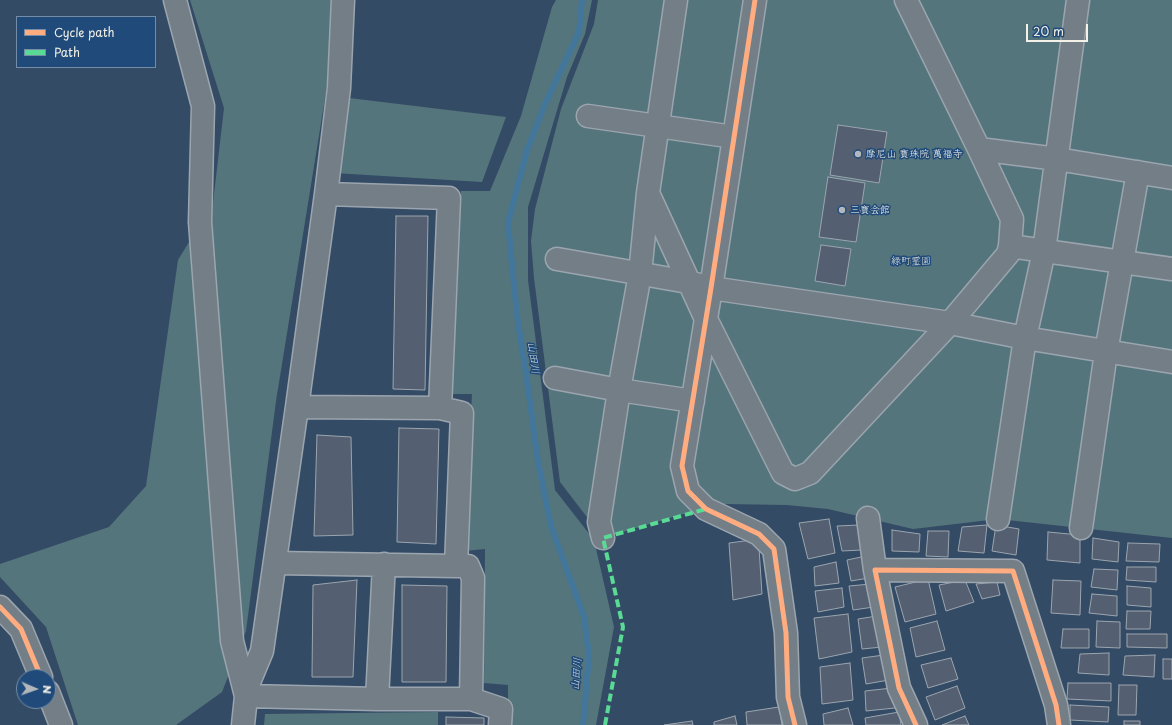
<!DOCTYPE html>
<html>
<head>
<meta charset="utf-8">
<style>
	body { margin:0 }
	#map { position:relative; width:1172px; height:725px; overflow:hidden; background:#344b65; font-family:"Playpen Sans",sans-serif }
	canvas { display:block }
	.legend { position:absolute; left:16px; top:16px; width:140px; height:52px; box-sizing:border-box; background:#1f4a7a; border:1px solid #748da6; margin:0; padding:5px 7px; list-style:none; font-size:12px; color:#f4f1e8 }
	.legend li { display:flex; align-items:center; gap:8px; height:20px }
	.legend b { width:20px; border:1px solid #748da6 }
	.north { position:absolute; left:16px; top:669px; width:40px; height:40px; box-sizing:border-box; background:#1f4a7a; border:1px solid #748da6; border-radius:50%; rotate:92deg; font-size:11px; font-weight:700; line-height:16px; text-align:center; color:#f4f1e8 }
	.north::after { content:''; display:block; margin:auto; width:14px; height:18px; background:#b1b7ba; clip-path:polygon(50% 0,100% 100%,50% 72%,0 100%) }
	.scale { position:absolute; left:1026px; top:24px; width:62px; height:18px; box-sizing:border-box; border:2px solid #f4f1e8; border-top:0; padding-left:5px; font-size:12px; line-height:14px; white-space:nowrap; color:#f4f1e8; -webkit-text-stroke:3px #1f4a7a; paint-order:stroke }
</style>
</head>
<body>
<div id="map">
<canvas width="1172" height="725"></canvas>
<ul class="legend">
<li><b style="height:5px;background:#ffac80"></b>Cycle path</li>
<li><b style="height:5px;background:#5adb95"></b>Path</li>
</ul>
<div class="north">N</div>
<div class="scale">20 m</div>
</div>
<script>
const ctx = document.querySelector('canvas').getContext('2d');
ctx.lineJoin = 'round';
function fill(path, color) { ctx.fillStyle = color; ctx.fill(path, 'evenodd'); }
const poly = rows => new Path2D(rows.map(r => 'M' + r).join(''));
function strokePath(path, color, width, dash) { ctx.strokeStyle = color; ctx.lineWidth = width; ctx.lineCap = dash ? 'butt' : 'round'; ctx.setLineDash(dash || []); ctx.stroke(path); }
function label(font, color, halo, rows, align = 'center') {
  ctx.font = font + ' "Playpen Sans","Klee One",sans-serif'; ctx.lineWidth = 3; ctx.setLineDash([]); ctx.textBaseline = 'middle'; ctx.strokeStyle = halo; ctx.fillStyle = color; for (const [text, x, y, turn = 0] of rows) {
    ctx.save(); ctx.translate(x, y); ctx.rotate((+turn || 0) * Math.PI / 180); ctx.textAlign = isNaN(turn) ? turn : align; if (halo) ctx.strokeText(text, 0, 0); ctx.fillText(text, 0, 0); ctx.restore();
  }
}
fill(poly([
	[190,0,333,0,327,86,276,401,246,631,222,692,176,725,78,725,46,627,0,577,0,564,109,527,146,486,178,260,213,203,224,108],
	[556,0,592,0,585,34,567,77,528,207,528,280,555,490,594,540,614,627,596,725,508,725,508,685,484,683,485,549,464,551,472,394,451,394,461,191,490,191,521,116,552,7],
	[598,0,1172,0,1172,538,998,519,913,529,828,509,787,505,725,504,693,511,603,538,560,482,534,278,531,241,535,209,561,109,594,24],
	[349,98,506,117,482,182,334,173],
	[438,712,438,725,264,725,265,714]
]), '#55757d');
strokePath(poly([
	[582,0,579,32,545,104,527,150,508,223,517,316,526,373,538,462,551,526,584,617,589,656,583,725]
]), '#42769b', 6);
const building = poly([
	[838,125,887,132,879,183,830,175,838,125],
	[828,177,865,183,856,242,819,237,828,177],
	[396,216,428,216,425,390,393,389,396,216],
	[821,245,851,249,845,286,815,281,821,245],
	[399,428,439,429,436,544,397,542,399,428],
	[317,435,351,437,353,535,314,536,317,435],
	[829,519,835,553,808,559,799,523,829,519],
	[859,525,862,550,842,551,837,526,859,525],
	[987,525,984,553,958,551,962,527,987,525],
	[996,525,1019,529,1016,555,992,551,996,525],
	[892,530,920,534,919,552,892,551,892,530],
	[928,531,949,531,948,557,926,556,928,531],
	[1048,532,1080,535,1080,563,1047,560,1048,532],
	[1093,538,1119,542,1118,562,1092,559,1093,538],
	[752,540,759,548,762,594,733,600,729,543,752,540],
	[1128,543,1160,544,1159,562,1126,561,1128,543],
	[866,556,869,578,851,581,847,560,866,556],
	[836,562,839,583,815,586,814,567,836,562],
	[1127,567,1156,567,1156,582,1126,580,1127,567],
	[1094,569,1118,570,1117,590,1091,587,1094,569],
	[928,579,936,614,905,622,895,587,928,579],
	[357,580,353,677,312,677,313,585,357,580],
	[965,580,974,602,946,611,939,585,965,580],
	[1053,580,1081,581,1080,615,1051,613,1053,580],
	[997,582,1000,595,982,599,976,584,997,582],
	[871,584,874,607,853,610,849,586,871,584],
	[402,585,447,586,446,682,402,682,402,585],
	[1127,586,1151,588,1151,607,1127,605,1127,586],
	[842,588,844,607,818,612,815,591,842,588],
	[1092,594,1117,596,1117,616,1089,613,1092,594],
	[1127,611,1151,611,1150,629,1126,629,1127,611],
	[848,614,852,652,819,659,814,618,848,614],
	[877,616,882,647,862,649,858,619,877,616],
	[937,621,945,650,916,657,910,628,937,621],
	[1097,621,1120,622,1120,648,1096,647,1097,621],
	[1063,629,1089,629,1089,648,1061,648,1063,629],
	[1127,634,1167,634,1167,648,1127,647,1127,634],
	[1109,653,1109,675,1078,673,1080,654,1109,653],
	[884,655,889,680,866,684,862,658,884,655],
	[1155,655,1154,677,1123,675,1125,656,1155,655],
	[951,658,958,679,928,688,921,665,951,658],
	[1163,659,1172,659,1172,679,1163,679,1163,659],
	[850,663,853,700,822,704,820,667,850,663],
	[1068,683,1111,683,1111,701,1067,699,1068,683],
	[1119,685,1137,685,1136,715,1118,715,1119,685],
	[957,686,965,708,935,720,926,697,957,686],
	[892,688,895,708,866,711,865,691,892,688],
	[1070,705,1109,707,1108,722,1070,720,1070,705],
	[779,707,782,725,747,725,746,712,779,707],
	[848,708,853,725,824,725,823,714,848,708],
	[899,712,901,725,866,725,865,718,899,712],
	[735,716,737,725,714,725,714,722,735,716],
	[965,716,969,725,942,725,965,716],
	[446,717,484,718,484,725,446,725,446,717],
	[692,721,693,725,664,725,692,721],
	[1124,721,1140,721,1140,725,1124,725,1124,721]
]);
fill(building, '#546071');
strokePath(building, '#9ba5af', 1);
const minor = poly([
	[175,0,203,106,200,222,232,641,246,696,377,699,471,699,473,578,468,566,456,566],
	[755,0,711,288,682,466,688,491,706,509,759,534,774,549,786,633,788,697,795,725],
	[588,116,734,137],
	[979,149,1057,159,1172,178],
	[648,193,706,319,783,473,795,479,810,473,950,323,1008,254,1010,246,1012,219,979,149,906,0],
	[326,194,449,198,440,408],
	[1010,246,1172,269],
	[557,259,688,282,711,288,950,323,1025,338,1172,362],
	[555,378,619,390,693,401],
	[868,518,875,570],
	[998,519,1025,338,1044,251,1078,0],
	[1081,528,1106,352,1138,172],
	[603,538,599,522,619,390,640,274,648,193,676,0],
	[275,563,456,566,462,413,440,408,297,407],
	[0,607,21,629,41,677],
	[48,692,61,725],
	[377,699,384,564],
	[471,699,501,709,500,725],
	[243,725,247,687,262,651,297,407,326,194,339,88,343,0],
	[916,725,899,688,875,570,1013,571,1056,705,1059,725]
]);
strokePath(minor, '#9ba5af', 25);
strokePath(minor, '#737e87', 22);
strokePath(poly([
	[605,725,623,627,603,538,706,509]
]), '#5adb95', 4, [8, 4]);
strokePath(poly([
	[755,0,711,288,682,466,688,491,706,509,759,534,774,549,786,633,788,697,795,725],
	[0,607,21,629,41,677],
	[916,725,899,688,875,570,1013,571,1056,705,1059,725]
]), '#ffac80', 5);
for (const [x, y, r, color] of [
	[858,154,4,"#b1b7ba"],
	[842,210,4,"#b1b7ba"]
]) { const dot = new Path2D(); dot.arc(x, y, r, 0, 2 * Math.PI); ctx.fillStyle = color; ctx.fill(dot); strokePath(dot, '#1f4a7a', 1.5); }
label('10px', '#f4f1e8', '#1f4a7a', [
	["摩尼山 寶珠院 萬福寺",866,154],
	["三寶会館",850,210]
], 'left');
label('10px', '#dddfd9', '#1f4a7a', [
	["緑町霊園",911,261]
]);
label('italic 11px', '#d9dfdd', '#1f4a7a', [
	["山田川",533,358,82],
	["山田川",577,674,-86]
]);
</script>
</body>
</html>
